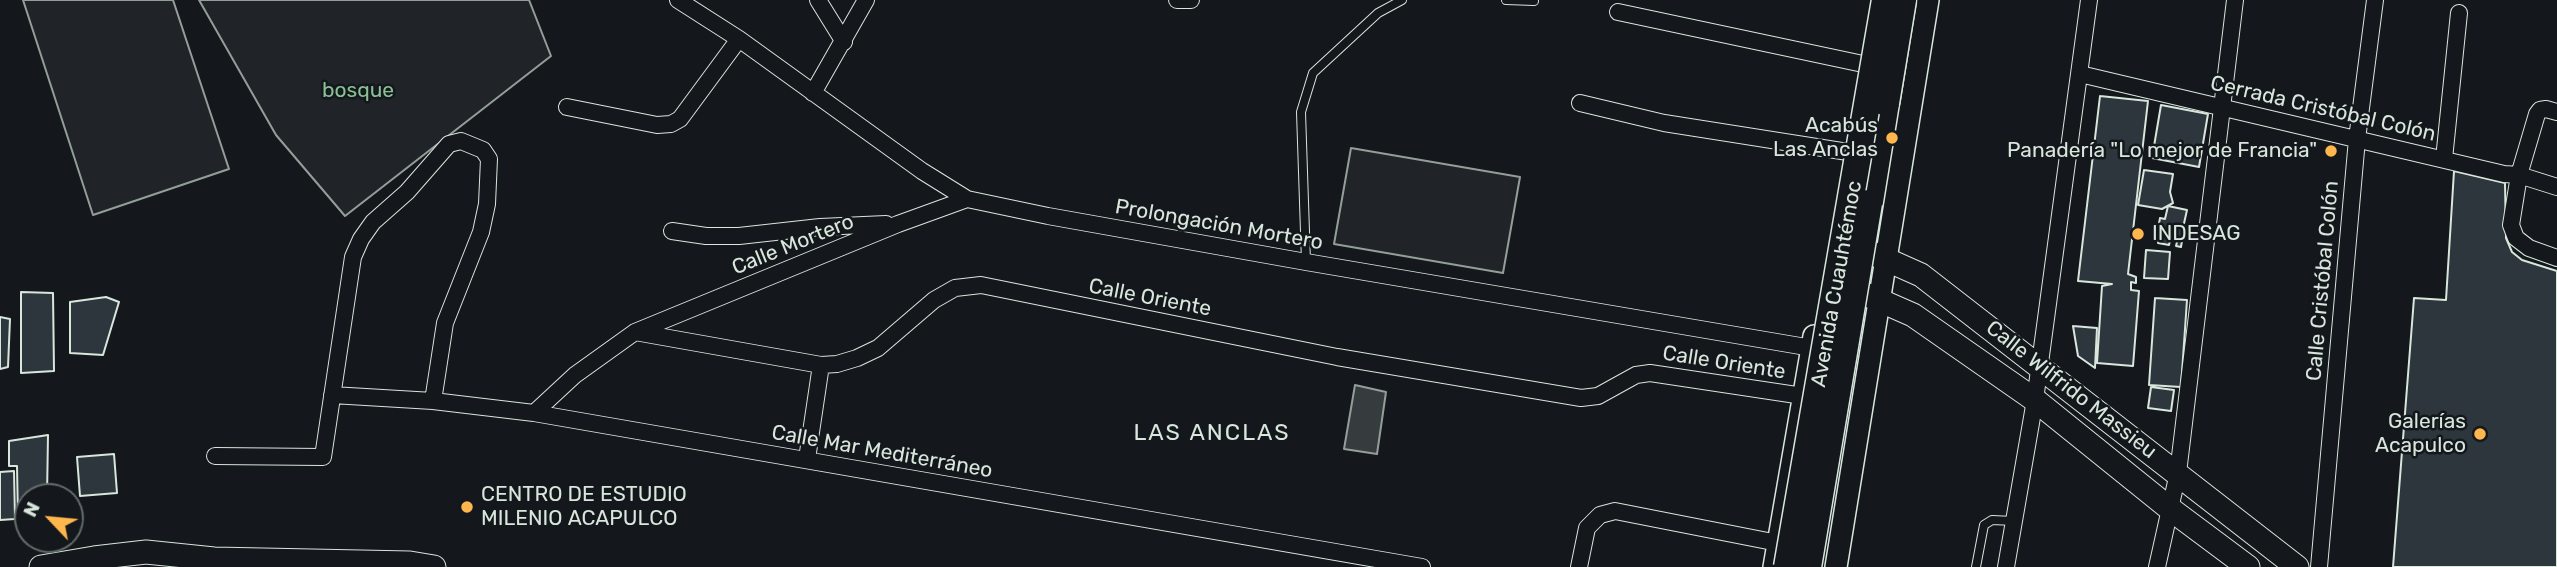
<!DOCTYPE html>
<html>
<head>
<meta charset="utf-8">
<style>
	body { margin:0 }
	#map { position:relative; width:2557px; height:567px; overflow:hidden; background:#14181c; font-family:Rubik,sans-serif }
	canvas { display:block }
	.north { position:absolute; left:14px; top:483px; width:70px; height:70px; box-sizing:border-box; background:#14181c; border:2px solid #626a69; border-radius:50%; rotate:296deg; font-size:19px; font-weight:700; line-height:28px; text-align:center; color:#d8e6dc }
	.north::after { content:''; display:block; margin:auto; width:24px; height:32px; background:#ffb74d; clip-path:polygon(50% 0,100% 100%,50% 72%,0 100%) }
</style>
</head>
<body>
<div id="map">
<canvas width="2557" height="567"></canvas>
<div class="north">N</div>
</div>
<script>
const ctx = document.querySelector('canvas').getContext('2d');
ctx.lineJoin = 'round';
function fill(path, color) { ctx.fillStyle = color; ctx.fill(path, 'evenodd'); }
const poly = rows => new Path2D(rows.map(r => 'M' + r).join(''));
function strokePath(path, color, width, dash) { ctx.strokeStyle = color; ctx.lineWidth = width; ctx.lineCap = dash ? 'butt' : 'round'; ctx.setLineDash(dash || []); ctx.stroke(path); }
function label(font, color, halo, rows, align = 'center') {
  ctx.font = font + ' Rubik,sans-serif'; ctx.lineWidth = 5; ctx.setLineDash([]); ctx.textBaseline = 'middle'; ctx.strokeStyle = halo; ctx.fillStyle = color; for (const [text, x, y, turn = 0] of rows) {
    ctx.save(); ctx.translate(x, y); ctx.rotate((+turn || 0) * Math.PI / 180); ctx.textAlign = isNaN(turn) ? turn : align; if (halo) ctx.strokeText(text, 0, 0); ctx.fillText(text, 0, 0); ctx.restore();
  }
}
const green = poly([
	[23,0,173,0,229,169,93,215,23,0],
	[199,0,529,0,551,56,345,216,276,135,199,0],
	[1351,148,1520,177,1503,273,1334,244,1351,148]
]);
fill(green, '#202428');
strokePath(green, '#939e99', 2);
const water = poly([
	[1355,385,1386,392,1377,454,1344,449,1355,385]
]);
fill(water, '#363b3e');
strokePath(water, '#939e99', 2);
const building = poly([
	[2100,96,2148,101,2128,274,2136,277,2136,283,2131,282,2131,290,2139,291,2133,366,2097,363,2102,286,2112,284,2078,281,2100,96],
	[2161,105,2208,114,2199,167,2152,158,2161,105],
	[2144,170,2173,174,2170,192,2173,203,2162,209,2138,205,2144,170],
	[2454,171,2505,183,2506,238,2512,252,2522,260,2557,271,2557,567,2393,567,2414,298,2446,300,2454,171],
	[2168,206,2187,210,2183,228,2189,229,2188,235,2183,234,2181,247,2176,246,2178,238,2171,236,2169,245,2158,243,2161,229,2158,229,2160,218,2165,219,2168,206],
	[2146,250,2170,252,2168,279,2144,278,2146,250],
	[21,292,53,293,54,371,21,373,21,292],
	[106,297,119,302,103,355,70,353,70,302,106,297],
	[2155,298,2187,300,2181,387,2149,385,2155,298],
	[0,317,10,319,8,367,0,369,0,317],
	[2073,326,2097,328,2095,368,2078,356,2073,326],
	[2151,387,2174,390,2171,411,2148,408,2151,387],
	[48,435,47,497,28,497,28,519,18,520,17,466,9,466,9,441,48,435],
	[114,454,117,493,80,496,77,457,114,454],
	[14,471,15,519,0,520,0,472,14,471]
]);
fill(building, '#2c363c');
strokePath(building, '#d8e6dc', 2);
const service = poly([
	[1506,0,1534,1],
	[1306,262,1301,112,1313,73,1378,13,1402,0],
	[1976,567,1984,525,1992,520,2014,521]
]);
const minor = poly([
	[678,0,739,39,922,171,967,199,1048,216,1306,262,1812,348],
	[818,0,844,42],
	[1177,0,1191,0],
	[1618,12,1863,64],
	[2080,74,2504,174,2519,175,2557,187],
	[813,93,866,0],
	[1580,103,1664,123,1848,152],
	[567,107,657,125,671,124,680,119,739,39],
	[2557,112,2546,109,2540,110,2537,114,2519,175,2511,225,2516,238,2529,248,2557,258],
	[2444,159,2459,13],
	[672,231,706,236,739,236,820,227,886,224],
	[635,332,821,365,837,364,857,358,878,348,934,300,955,288,981,285,1337,357,1581,398,1598,396,1636,375,1650,373,1803,396],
	[332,395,433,401,534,413,1422,567],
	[534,413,575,375,635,332,898,224,967,199],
	[215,456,323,457,353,257,361,239,373,222,407,192,449,144,461,141,483,150,489,159,487,204,481,232,445,323,433,401],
	[807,459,821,365],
	[1579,567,1587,528,1600,515,1615,511,1778,543],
	[2006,567,2035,400,2089,0],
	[2157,567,2178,473,2235,0],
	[2319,567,2357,139,2375,0]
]);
const tertiary = poly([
	[1774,567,1814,336],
	[1836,567,1928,0]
]);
const secondary = poly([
	[1847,242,1921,275,2297,567],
	[1840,283,1913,315,2035,400,2169,508,2248,567],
	[41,567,94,558,146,552,214,559,410,563,434,567]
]);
strokePath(service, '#d8e6dc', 10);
strokePath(minor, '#d8e6dc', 18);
strokePath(tertiary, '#d8e6dc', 24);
strokePath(secondary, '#d8e6dc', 25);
strokePath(service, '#14181c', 8);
strokePath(minor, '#14181c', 16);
strokePath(tertiary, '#14181c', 21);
strokePath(secondary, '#14181c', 23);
const primaryBridge = poly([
	[1886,103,1903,0],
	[1787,567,1885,0],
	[1808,567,1869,203]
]);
strokePath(primaryBridge, '#d8e6dc', 29, []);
strokePath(primaryBridge, '#14181c', 26);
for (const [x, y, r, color] of [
	[1892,138,7,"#ffb74d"],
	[2331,151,7,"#ffb74d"],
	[2138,234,7,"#ffb74d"],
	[2480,434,7,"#ffb74d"],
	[467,507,7,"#ffb74d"]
]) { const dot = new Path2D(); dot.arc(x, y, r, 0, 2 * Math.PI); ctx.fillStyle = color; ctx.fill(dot); strokePath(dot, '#14181c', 2.5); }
label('21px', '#8ac095', '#14181c', [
	["bosque",358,91]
]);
label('21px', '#d8e6dc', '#14181c', [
	["Cerrada Cristóbal Colón",2323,109,13],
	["Prolongación Mortero",1219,225,10],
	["Calle Mortero",793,245,-22],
	["Calle Cristóbal Colón",2323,281,-85],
	["Avenida Cuauhtémoc",1837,284,-80],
	["Calle Oriente",1150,298,11],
	["Calle Oriente",1724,363,9],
	["Calle Wilfrido Massieu",2071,390,38],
	["Calle Mar Mediterráneo",882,452,10]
]);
label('21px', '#d8e6dc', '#14181c', [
	["Acabús",1878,126],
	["Las Anclas",1878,150],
	["Panadería \"Lo mejor de Francia\"",2317,151],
	["INDESAG",2152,234,"left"],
	["Galerías",2466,422],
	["Acapulco",2466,446],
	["CENTRO DE ESTUDIO",481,495,"left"],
	["MILENIO ACAPULCO",481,519,"left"]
], 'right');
ctx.letterSpacing = '2px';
label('23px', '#d8e6dc', '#14181c', [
	["LAS ANCLAS",1212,433]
]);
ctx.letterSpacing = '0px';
</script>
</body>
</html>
